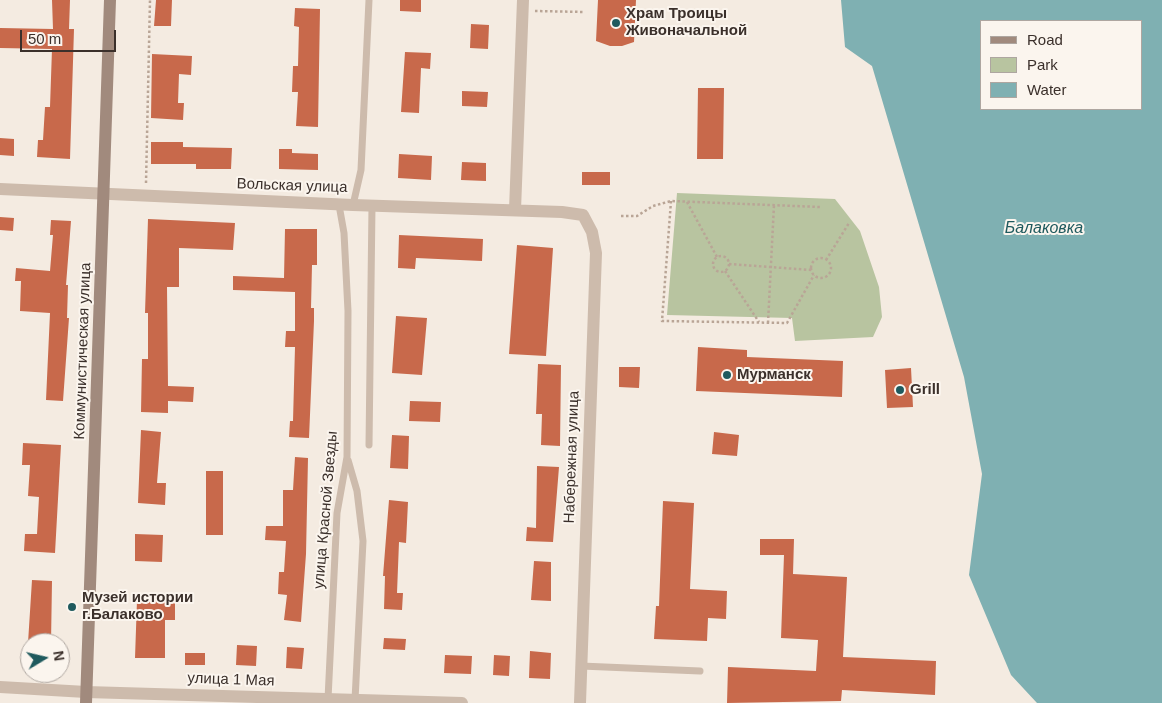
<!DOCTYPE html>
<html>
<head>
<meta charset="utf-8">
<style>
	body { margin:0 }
	#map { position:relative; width:1162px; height:703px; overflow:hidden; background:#f4ebe1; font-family:Helvetica,sans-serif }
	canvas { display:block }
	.legend { position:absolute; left:980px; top:20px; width:162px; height:90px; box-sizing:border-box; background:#fbf5ee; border:1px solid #aea6a0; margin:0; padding:6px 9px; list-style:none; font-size:15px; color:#3b302b }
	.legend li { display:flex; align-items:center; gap:10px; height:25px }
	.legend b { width:25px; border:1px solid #aea6a0 }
	.north { position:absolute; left:20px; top:633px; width:50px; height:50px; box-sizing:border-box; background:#fbf5ee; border:1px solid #aea6a0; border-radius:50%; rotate:81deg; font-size:14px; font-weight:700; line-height:20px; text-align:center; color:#3b302b }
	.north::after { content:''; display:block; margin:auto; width:18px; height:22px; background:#1f5a5e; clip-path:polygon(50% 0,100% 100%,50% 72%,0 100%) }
	.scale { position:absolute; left:20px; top:30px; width:96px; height:22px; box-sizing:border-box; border:2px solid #3b302b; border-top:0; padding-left:6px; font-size:15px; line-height:18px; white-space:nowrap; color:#3b302b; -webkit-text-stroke:4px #fbf5ee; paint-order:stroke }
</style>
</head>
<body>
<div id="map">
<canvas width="1162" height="703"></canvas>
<ul class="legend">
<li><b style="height:6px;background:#a18a7d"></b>Road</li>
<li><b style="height:14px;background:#b8c4a0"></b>Park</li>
<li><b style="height:14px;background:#7fb0b2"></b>Water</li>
</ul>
<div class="north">N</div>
<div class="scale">50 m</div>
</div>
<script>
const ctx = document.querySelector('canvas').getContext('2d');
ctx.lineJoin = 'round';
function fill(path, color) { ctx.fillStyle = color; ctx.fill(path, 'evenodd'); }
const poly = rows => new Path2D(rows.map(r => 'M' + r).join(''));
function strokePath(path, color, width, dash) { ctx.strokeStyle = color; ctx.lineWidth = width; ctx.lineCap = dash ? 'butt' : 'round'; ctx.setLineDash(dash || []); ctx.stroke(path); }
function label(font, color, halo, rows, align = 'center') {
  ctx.font = font + ' Helvetica,sans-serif'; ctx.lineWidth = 4; ctx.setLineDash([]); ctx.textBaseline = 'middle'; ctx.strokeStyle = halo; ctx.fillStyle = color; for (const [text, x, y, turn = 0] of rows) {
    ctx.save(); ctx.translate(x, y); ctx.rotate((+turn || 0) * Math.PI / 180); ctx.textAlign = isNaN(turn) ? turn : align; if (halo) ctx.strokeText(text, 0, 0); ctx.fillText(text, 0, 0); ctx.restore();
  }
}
fill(poly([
	[677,193,835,199,860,231,879,287,882,317,873,337,795,341,792,318,667,315]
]), '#b8c4a0');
fill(poly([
	[841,0,1162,0,1162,703,1037,703,1011,675,969,575,982,474,964,377,872,66,845,47],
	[981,21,1141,21,1141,109,981,109]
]), '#7fb0b2');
fill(poly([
	[52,0,70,0,69,29,74,29,70,159,37,157,38,140,43,140,45,107,50,107,52,49,0,48,0,28,53,29],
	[156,0,172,0,171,26,154,26],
	[400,0,421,0,421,12,400,11],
	[598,0,636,0,634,42,622,46,610,46,596,41],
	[295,8,320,9,318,127,296,126,298,92,292,92,293,66,298,66,299,27,294,26],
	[471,24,489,25,488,49,470,48],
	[405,52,431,53,430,69,421,68,419,113,401,112],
	[152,54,192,56,191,75,179,74,178,103,184,103,183,120,151,118],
	[698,88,724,88,723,159,697,159],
	[462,91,488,92,487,107,462,106],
	[0,138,14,139,14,156,0,155],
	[151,142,183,142,183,147,232,148,231,169,196,169,196,164,151,164],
	[279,149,292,149,292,153,318,154,318,170,279,169],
	[399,154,432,156,431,180,398,178],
	[462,162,486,163,486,181,461,180],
	[582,172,610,172,610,185,582,185],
	[0,217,14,218,13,231,0,230],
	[148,219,235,223,233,250,179,248,179,287,167,287,168,386,194,387,193,402,168,401,168,413,141,412,142,359,148,359,148,313,145,313],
	[51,220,71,221,66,285,68,285,67,318,69,318,63,401,46,400,50,313,20,311,21,281,15,281,16,268,50,271,53,235,50,235],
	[285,229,317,229,317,265,312,265,311,308,314,308,314,321,309,438,289,437,290,421,293,421,295,347,285,347,286,331,295,331,295,292,233,290,233,276,284,278],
	[399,235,483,239,482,261,416,258,415,269,398,268],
	[517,245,553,248,546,356,509,354],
	[396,316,427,318,422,375,392,373],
	[698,347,747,350,747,357,843,361,842,397,696,391],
	[538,364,561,365,560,446,541,445,542,414,536,414],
	[619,367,640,367,639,388,619,387],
	[911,368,913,407,887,408,885,370],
	[410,401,441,402,440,422,409,421],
	[141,430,161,432,157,483,166,483,165,505,138,503],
	[714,432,739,435,737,456,712,454],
	[392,435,409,436,408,469,390,468],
	[23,443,61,445,55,553,24,551,25,534,37,534,39,497,28,496,30,465,22,465],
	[295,457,308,458,306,554,301,622,284,620,287,595,278,594,279,572,284,572,286,541,265,540,266,526,283,526,283,490,293,490],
	[537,466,559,467,553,542,526,541,527,527,536,528],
	[206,471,223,471,223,535,206,535],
	[389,500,408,502,406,543,399,542,397,593,403,593,402,610,384,609,385,576,383,576],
	[663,501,694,503,690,589,727,591,726,619,708,618,707,641,654,639,656,606,659,606],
	[135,534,163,535,162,562,135,561],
	[760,539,794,539,793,574,847,577,843,657,936,661,935,695,842,690,841,701,727,703,728,667,816,671,818,640,781,638,784,555,760,555],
	[534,561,551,562,551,601,531,600],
	[32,580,52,581,51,643,28,643],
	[137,600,175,600,175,620,165,620,165,658,135,658],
	[384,638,406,639,405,650,383,649],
	[237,645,257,646,256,666,236,665],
	[287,647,304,648,302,669,286,668],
	[530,651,551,653,550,679,529,678],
	[185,653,205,653,205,665,185,665],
	[445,655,472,656,471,674,444,673],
	[494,655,510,656,509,676,493,675]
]), '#c8694b');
strokePath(poly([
	[535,11,584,12],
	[146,183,150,0],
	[671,201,662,321,787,323,814,275],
	[687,202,717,257],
	[621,216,637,216,653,206,671,201,820,207],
	'713 264a8 8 0 1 1 16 0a8 8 0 1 1-16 0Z',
	'811 268a10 10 0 1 1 20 0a10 10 0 1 1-20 0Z',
	[826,260,849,223],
	[729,264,811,270],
	[725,271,759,322],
	[768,323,774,205]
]), '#b9a596', 2.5, [2.5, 2.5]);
strokePath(poly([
	[353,205,361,170,369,0],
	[369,445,372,206],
	[348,460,357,491,363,541,355,700],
	[581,666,700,671],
	[328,699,337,513,347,457,348,311,344,233,339,205]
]), '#cdbbac', 7);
strokePath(poly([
	[0,189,353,205,562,212,583,215,592,232,596,253,580,703],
	[515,210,523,0],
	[0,687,86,692,462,703]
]), '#cdbbac', 12);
strokePath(poly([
	[86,703,110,0]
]), '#a18a7d', 12);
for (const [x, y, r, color] of [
	[616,23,5,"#1f5a5e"],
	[727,375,5,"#1f5a5e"],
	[900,390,5,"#1f5a5e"],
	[72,607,5,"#1f5a5e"]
]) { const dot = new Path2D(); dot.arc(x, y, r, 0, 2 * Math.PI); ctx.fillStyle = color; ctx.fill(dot); strokePath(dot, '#fbf5ee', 2); }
label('bold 15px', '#3b302b', '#fbf5ee', [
	["Храм Троицы",626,14],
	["Живоначальной",626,31],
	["Мурманск",737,375],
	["Grill",910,390],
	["Музей истории",82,598],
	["г.Балаково",82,615]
], 'left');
label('15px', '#3b302b', '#fbf5ee', [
	["Вольская улица",292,186,2],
	["Коммунистическая улица",83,351,-88],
	["Набережная улица",572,457,-88],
	["улица Красной Звезды",326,510,-85],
	["улица 1 Мая",231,680,2]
]);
label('italic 16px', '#1f5a5e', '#fbf5ee', [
	["Балаковка",1044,229]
]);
</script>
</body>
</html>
